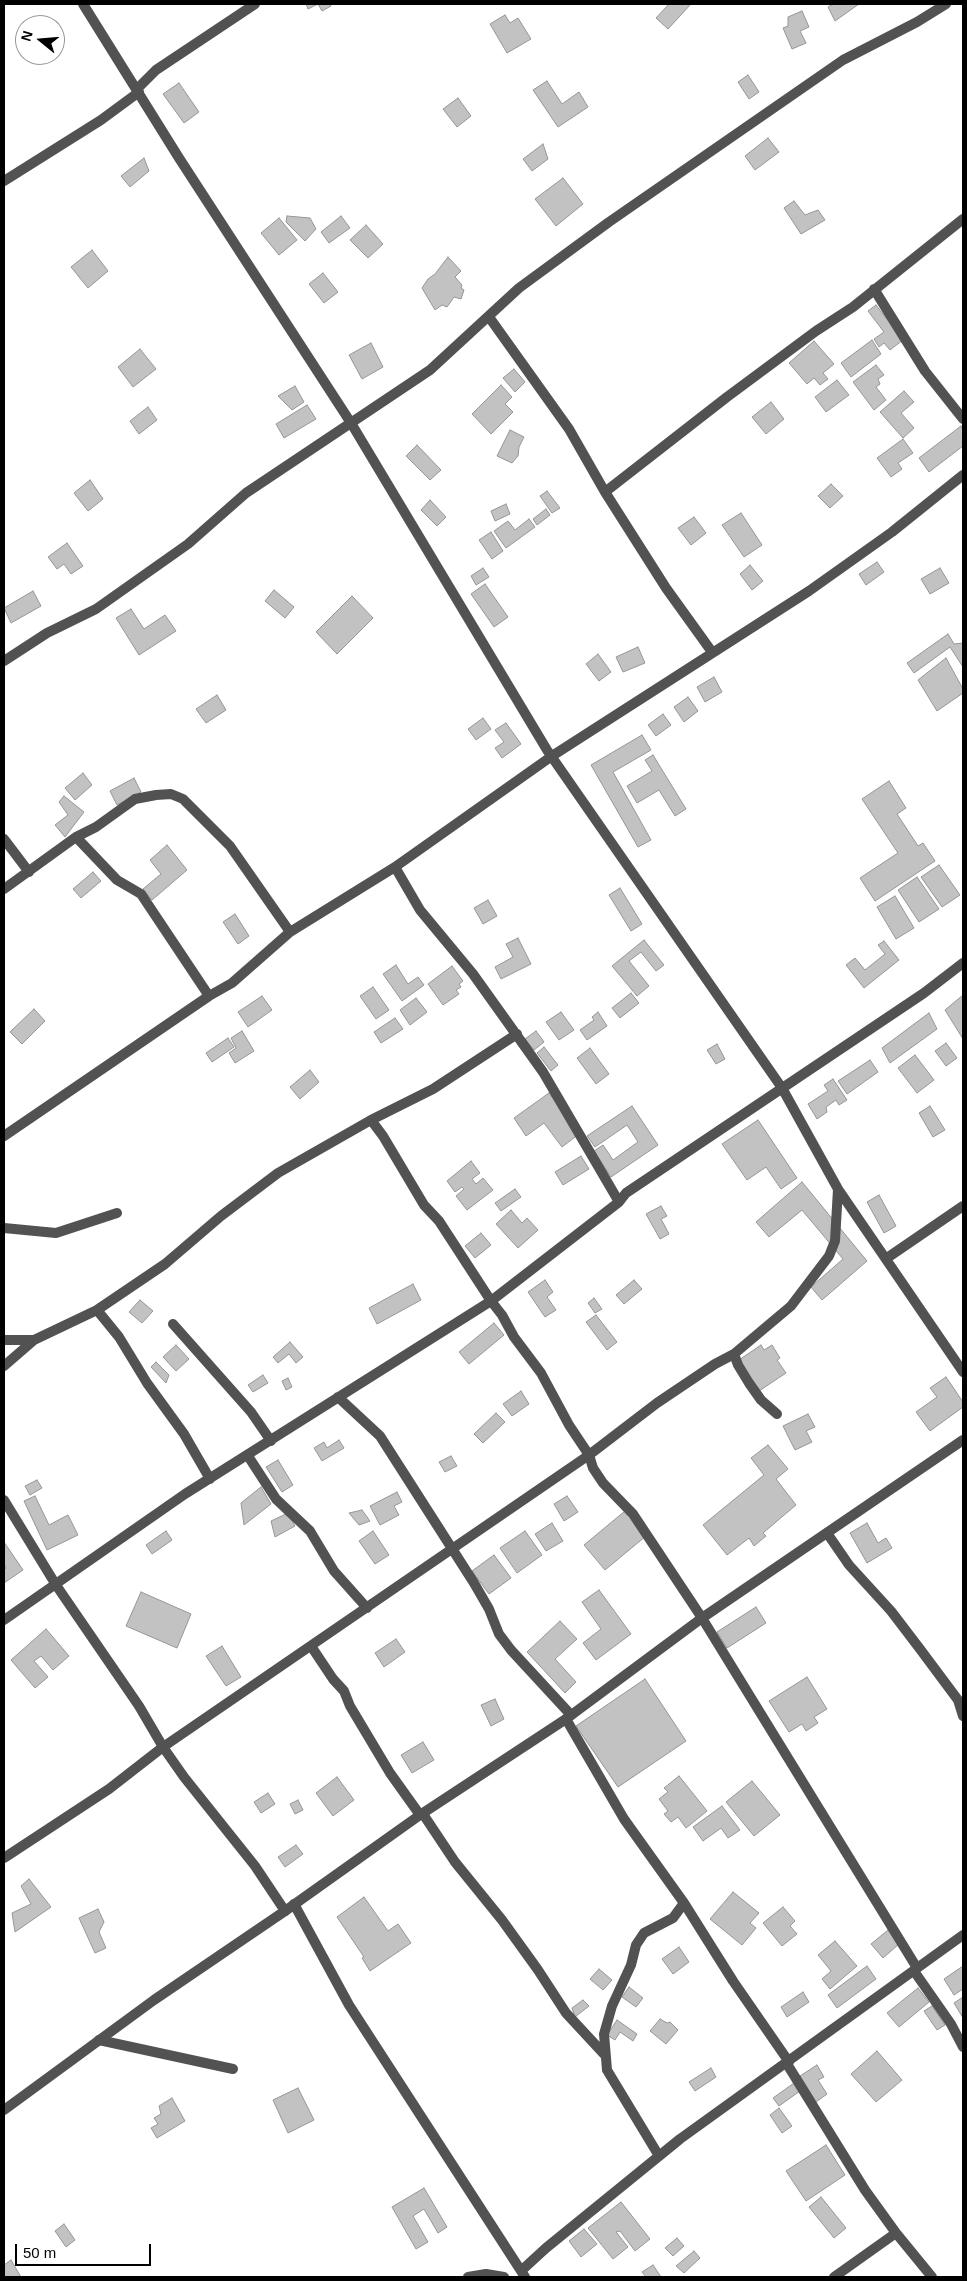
<!DOCTYPE html>
<html>
<head>
<meta charset="utf-8">
<style>
	body { margin:0 }
	#map { position:relative; width:967px; height:2281px; overflow:hidden; background:#fff; font-family:Arial,sans-serif }
	canvas { display:block }
	.frame { position:absolute; inset:0; border:5px solid #000; pointer-events:none }
	.north { position:absolute; left:15px; top:15px; width:50px; height:50px; box-sizing:border-box; background:#fff; border:1px solid #999; border-radius:50%; rotate:287deg; font-size:14px; font-weight:700; line-height:20px; text-align:center; color:#000 }
	.north::after { content:''; display:block; margin:auto; width:18px; height:22px; background:#000; clip-path:polygon(50% 0,100% 100%,50% 72%,0 100%) }
	.scale { position:absolute; left:15px; top:2244px; width:136px; height:22px; box-sizing:border-box; border:2px solid #000; border-top:0; padding-left:6px; font-size:15px; line-height:18px; white-space:nowrap; color:#000; -webkit-text-stroke:4px #fff; paint-order:stroke }
</style>
</head>
<body>
<div id="map">
<canvas width="967" height="2281"></canvas>
<div class="frame"></div>
<div class="north">N</div>
<div class="scale">50 m</div>
</div>
<script>
const ctx = document.querySelector('canvas').getContext('2d');
ctx.lineJoin = 'round';
function fill(path, color) { ctx.fillStyle = color; ctx.fill(path, 'evenodd'); }
const poly = rows => new Path2D(rows.map(r => 'M' + r).join(''));
function strokePath(path, color, width, dash) { ctx.strokeStyle = color; ctx.lineWidth = width; ctx.lineCap = dash ? 'butt' : 'round'; ctx.setLineDash(dash || []); ctx.stroke(path); }
const building = poly([
	[306,4,330,4,331,6,322,11,318,4,308,9,306,4],
	[669,4,691,4,668,29,656,18,669,4],
	[833,4,859,4,835,21,828,7,833,4],
	[802,11,809,27,800,31,806,43,792,49,783,28,788,26,788,17,802,11],
	[505,15,510,23,518,18,531,39,507,53,490,24,505,15],
	[748,75,759,92,749,99,738,82,748,75],
	[547,81,562,104,579,92,588,107,558,127,533,90,547,81],
	[179,83,199,112,184,123,163,94,179,83],
	[458,98,471,116,457,127,443,109,458,98],
	[768,138,779,152,755,170,745,156,768,138],
	[543,144,548,159,532,171,523,159,543,144],
	[144,158,149,171,130,187,121,176,144,158],
	[563,178,583,204,556,226,535,199,563,178],
	[794,201,805,215,818,210,825,220,801,234,784,208,794,201],
	[287,216,310,218,316,229,305,241,286,222,287,216],
	[341,216,350,228,329,243,321,232,341,216],
	[279,218,297,240,279,255,261,233,279,218],
	[366,225,383,244,368,258,350,240,366,225],
	[92,250,108,271,88,288,71,267,92,250],
	[448,257,461,271,455,277,462,285,461,288,464,290,461,299,454,297,447,307,442,305,435,310,422,288,428,279,435,274,448,257],
	[323,273,338,292,324,303,309,284,323,273],
	[876,305,903,340,890,350,884,343,879,347,874,339,884,332,868,311,876,305],
	[872,340,881,354,851,377,841,363,872,340],
	[814,341,834,364,823,373,828,379,820,385,814,378,807,384,789,363,814,341],
	[371,343,383,367,362,379,349,355,371,343],
	[140,349,156,369,133,387,118,367,140,349],
	[876,365,884,375,878,379,880,384,876,387,886,400,874,410,853,382,876,365],
	[514,369,525,382,515,392,503,378,514,369],
	[837,380,849,395,826,412,815,397,837,380],
	[501,385,512,397,505,404,513,412,491,434,472,414,501,385],
	[295,386,304,402,292,410,278,396,295,386],
	[904,391,914,402,901,413,914,428,903,438,880,412,904,391],
	[771,402,784,419,766,434,752,417,771,402],
	[307,405,316,419,284,438,276,424,307,405],
	[148,407,157,420,139,434,130,421,148,407],
	[961,426,963,430,963,446,929,472,919,458,961,426],
	[510,430,524,437,519,447,518,456,512,463,497,456,510,430],
	[903,439,913,453,898,463,902,469,891,477,877,458,903,439],
	[417,445,441,470,430,480,406,456,417,445],
	[90,480,103,499,88,511,74,493,90,480],
	[831,484,843,496,830,508,818,496,831,484],
	[547,491,560,508,552,513,540,496,547,491],
	[430,500,446,517,437,526,421,510,430,500],
	[506,504,510,514,495,521,491,511,506,504],
	[546,509,550,515,537,525,533,519,546,509],
	[741,513,762,545,744,557,722,525,741,513],
	[694,517,706,533,691,545,678,528,694,517],
	[529,519,535,527,506,548,494,531,508,521,515,530,529,519],
	[491,532,503,551,492,559,479,540,491,532],
	[67,543,83,566,71,574,64,564,57,569,48,557,67,543],
	[877,562,884,572,866,585,859,574,877,562],
	[750,565,763,581,752,590,740,574,750,565],
	[483,568,489,577,476,585,471,576,483,568],
	[940,568,949,583,930,594,921,579,940,568],
	[485,584,508,617,494,627,471,594,485,584],
	[274,590,294,607,285,618,265,601,274,590],
	[33,591,41,606,11,623,4,608,33,591],
	[352,596,373,618,337,654,316,632,352,596],
	[131,609,144,629,165,615,176,631,139,655,116,618,131,609],
	[948,634,954,644,963,643,963,667,950,647,914,673,907,663,948,634],
	[638,647,645,663,623,672,616,657,638,647],
	[598,654,611,672,599,681,586,664,598,654],
	[946,658,963,689,963,693,937,711,918,680,946,658],
	[714,677,722,692,705,702,697,687,714,677],
	[217,695,226,710,206,723,196,709,217,695],
	[688,697,698,711,684,722,674,707,688,697],
	[663,714,671,725,656,736,648,725,663,714],
	[483,718,491,729,476,740,468,729,483,718],
	[506,723,521,744,502,758,495,748,504,742,495,730,506,723],
	[642,735,651,750,613,772,651,840,638,847,591,765,642,735],
	[653,755,686,809,675,816,659,790,637,803,627,786,652,771,645,760,653,755],
	[83,773,92,785,75,800,65,788,83,773],
	[134,778,141,792,117,805,110,791,134,778],
	[889,781,906,808,897,814,918,846,923,843,935,861,875,901,860,878,898,853,862,799,889,781],
	[64,796,84,812,65,837,55,825,68,815,59,802,64,796],
	[167,845,187,870,152,900,143,889,161,874,150,860,167,845],
	[939,865,960,895,942,907,921,877,939,865],
	[93,872,101,881,81,898,73,889,93,872],
	[917,877,939,909,919,922,898,890,917,877],
	[620,888,642,924,631,931,609,895,620,888],
	[895,896,914,928,896,939,877,907,895,896],
	[488,900,497,916,483,924,474,908,488,900],
	[235,914,249,936,238,944,223,922,235,914],
	[518,938,531,964,501,979,495,967,513,957,506,944,518,938],
	[644,940,664,965,656,971,641,952,629,961,649,986,637,996,612,966,644,940],
	[884,941,899,960,864,988,846,965,855,958,865,970,885,954,878,945,884,941],
	[396,965,408,984,418,977,424,985,402,1001,383,974,396,965],
	[452,966,463,981,459,984,461,987,456,990,459,994,443,1005,428,984,452,966],
	[373,987,389,1010,376,1019,360,996,373,987],
	[631,993,639,1003,620,1018,612,1008,631,993],
	[963,995,963,1039,945,1010,963,995],
	[262,996,272,1010,248,1027,238,1012,262,996],
	[416,998,427,1012,410,1025,400,1010,416,998],
	[34,1009,45,1021,22,1044,10,1032,34,1009],
	[561,1012,574,1030,559,1040,546,1022,561,1012],
	[598,1012,607,1026,587,1040,580,1030,594,1020,592,1017,598,1012],
	[929,1013,937,1029,890,1063,882,1048,929,1013],
	[395,1018,403,1029,381,1043,374,1032,395,1018],
	[242,1031,254,1051,235,1063,229,1053,236,1048,231,1038,242,1031],
	[536,1031,544,1042,534,1050,525,1039,536,1031],
	[228,1038,234,1047,212,1062,206,1053,228,1038],
	[946,1043,957,1058,946,1066,935,1051,946,1043],
	[717,1044,725,1059,716,1064,707,1050,717,1044],
	[544,1047,558,1065,551,1071,537,1053,544,1047],
	[590,1048,609,1074,596,1084,577,1058,590,1048],
	[915,1055,934,1080,917,1093,898,1068,915,1055],
	[870,1060,878,1072,847,1094,838,1081,870,1060],
	[310,1070,319,1082,300,1099,290,1087,310,1070],
	[833,1079,847,1100,839,1105,836,1100,826,1107,827,1112,817,1119,808,1104,828,1091,824,1085,833,1079],
	[549,1093,579,1134,562,1147,544,1123,526,1136,514,1118,549,1093],
	[632,1106,658,1145,611,1177,594,1151,603,1145,613,1160,638,1142,627,1125,595,1147,587,1136,632,1106],
	[930,1106,945,1130,933,1137,919,1113,930,1106],
	[758,1120,797,1178,781,1189,766,1167,747,1180,722,1144,758,1120],
	[581,1156,589,1169,563,1185,555,1172,581,1156],
	[471,1161,480,1173,472,1179,476,1184,483,1178,493,1190,467,1210,456,1196,464,1189,462,1187,455,1192,447,1181,471,1161],
	[802,1182,867,1261,822,1300,811,1287,843,1259,802,1210,769,1237,756,1222,802,1182],
	[515,1189,521,1197,501,1211,495,1203,515,1189],
	[879,1195,896,1226,884,1233,867,1202,879,1195],
	[661,1206,667,1216,661,1219,669,1234,660,1239,646,1214,661,1206],
	[511,1210,522,1223,527,1218,538,1230,518,1248,496,1224,511,1210],
	[481,1233,491,1245,475,1258,465,1246,481,1233],
	[545,1280,553,1292,547,1297,556,1310,545,1317,528,1292,545,1280],
	[634,1280,642,1289,624,1304,616,1295,634,1280],
	[413,1284,421,1300,377,1324,369,1308,413,1284],
	[594,1298,602,1309,595,1313,588,1303,594,1298],
	[140,1300,153,1311,142,1323,129,1312,140,1300],
	[596,1315,617,1342,607,1350,586,1322,596,1315],
	[494,1323,504,1335,469,1364,459,1352,494,1323],
	[290,1342,303,1357,296,1363,289,1354,278,1363,273,1357,290,1342],
	[176,1345,189,1359,176,1371,163,1357,176,1345],
	[761,1345,764,1350,772,1345,780,1358,777,1360,786,1373,759,1391,739,1360,761,1345],
	[156,1362,169,1375,166,1383,151,1367,156,1362],
	[263,1375,268,1383,253,1392,248,1385,263,1375],
	[946,1377,963,1402,963,1407,930,1431,916,1412,937,1397,930,1388,946,1377],
	[288,1378,292,1387,286,1390,282,1381,288,1378],
	[521,1391,529,1404,512,1416,503,1404,521,1391],
	[496,1413,505,1422,483,1443,474,1434,496,1413],
	[808,1414,815,1427,806,1431,812,1442,795,1450,783,1426,808,1414],
	[339,1440,344,1448,322,1461,314,1448,324,1442,327,1448,339,1440],
	[768,1445,788,1469,776,1479,796,1505,763,1533,766,1536,754,1546,749,1538,727,1555,703,1525,764,1475,751,1458,768,1445],
	[451,1456,457,1466,445,1472,439,1462,451,1456],
	[278,1460,293,1485,282,1492,266,1467,278,1460],
	[37,1480,42,1488,30,1495,25,1486,37,1480],
	[261,1487,271,1504,244,1525,241,1503,261,1487],
	[397,1492,402,1502,394,1506,399,1515,380,1525,370,1506,397,1492],
	[35,1496,49,1525,68,1515,78,1535,47,1550,24,1501,35,1496],
	[567,1496,578,1512,564,1521,554,1504,567,1496],
	[362,1510,370,1521,359,1525,349,1513,362,1510],
	[625,1511,646,1536,605,1570,584,1545,625,1511],
	[288,1513,295,1526,275,1537,271,1521,288,1513],
	[552,1523,563,1541,546,1551,535,1534,552,1523],
	[867,1523,878,1543,886,1538,892,1548,867,1563,850,1533,867,1523],
	[166,1531,172,1540,152,1554,146,1545,166,1531],
	[373,1531,389,1555,375,1564,359,1541,373,1531],
	[525,1531,542,1555,517,1573,500,1548,525,1531],
	[4,1542,23,1570,4,1583,4,1570,6,1568,4,1564,4,1542],
	[494,1555,511,1578,489,1594,472,1571,494,1555],
	[599,1590,631,1634,596,1660,583,1643,601,1629,582,1602,599,1590],
	[141,1592,191,1614,177,1648,126,1626,141,1592],
	[756,1607,766,1623,727,1648,717,1632,756,1607],
	[560,1621,577,1639,555,1659,576,1682,565,1693,527,1652,560,1621],
	[46,1629,69,1656,53,1670,41,1656,34,1661,48,1677,35,1688,11,1660,46,1629],
	[396,1639,405,1652,384,1667,375,1653,396,1639],
	[222,1646,241,1677,226,1686,206,1656,222,1646],
	[807,1677,827,1709,814,1717,818,1723,806,1731,802,1724,789,1732,769,1701,807,1677],
	[645,1679,686,1741,618,1787,576,1726,645,1679],
	[495,1699,504,1719,491,1726,481,1705,495,1699],
	[423,1742,434,1760,412,1773,401,1755,423,1742],
	[679,1776,707,1811,686,1828,678,1817,671,1822,664,1814,668,1811,659,1799,668,1792,664,1788,679,1776],
	[337,1777,354,1800,333,1816,316,1793,337,1777],
	[752,1781,780,1815,754,1836,726,1802,752,1781],
	[268,1793,275,1804,261,1813,254,1802,268,1793],
	[298,1800,303,1810,295,1814,290,1804,298,1800],
	[722,1806,740,1830,728,1838,721,1828,703,1841,693,1827,722,1806],
	[296,1845,303,1854,285,1867,278,1857,296,1845],
	[29,1879,51,1907,15,1932,12,1913,31,1904,21,1886,29,1879],
	[733,1892,759,1913,750,1923,756,1928,742,1945,710,1919,733,1892],
	[364,1897,388,1931,398,1924,411,1943,370,1971,362,1958,364,1957,337,1917,364,1897],
	[783,1907,795,1921,790,1926,797,1934,782,1946,763,1923,783,1907],
	[98,1909,104,1922,99,1932,106,1948,95,1953,79,1918,98,1909],
	[888,1930,899,1944,883,1958,871,1944,888,1930],
	[835,1941,857,1966,830,1989,822,1979,831,1971,818,1955,835,1941],
	[679,1947,689,1962,673,1974,662,1959,679,1947],
	[867,1966,876,1979,837,2008,828,1995,867,1966],
	[963,1966,963,1989,954,1995,944,1979,963,1966],
	[599,1969,612,1980,603,1990,590,1979,599,1969],
	[629,1987,643,1998,636,2007,622,1997,629,1987],
	[918,1988,929,2002,899,2027,887,2013,918,1988],
	[803,1992,809,2002,787,2017,781,2007,803,1992],
	[963,1997,963,2018,954,2003,963,1997],
	[583,2000,589,2006,575,2017,572,2008,583,2000],
	[932,2006,945,2025,937,2030,924,2011,932,2006],
	[660,2019,667,2023,670,2022,678,2030,666,2044,650,2031,660,2019],
	[617,2020,637,2034,633,2041,620,2032,615,2040,607,2035,617,2020],
	[877,2051,902,2080,876,2102,851,2074,877,2051],
	[817,2065,824,2077,818,2080,827,2094,816,2102,800,2076,817,2065],
	[711,2068,716,2077,695,2091,689,2082,711,2068],
	[794,2083,800,2091,779,2106,773,2098,794,2083],
	[298,2088,314,2120,288,2133,273,2100,298,2088],
	[172,2098,185,2121,157,2138,151,2128,158,2124,154,2118,161,2114,159,2106,172,2098],
	[779,2108,792,2126,782,2133,770,2115,779,2108],
	[826,2145,845,2175,806,2201,786,2171,826,2145],
	[424,2188,447,2227,438,2233,424,2209,413,2216,428,2242,416,2249,392,2207,424,2188],
	[821,2197,846,2228,834,2238,809,2207,821,2197],
	[621,2202,650,2239,635,2251,620,2231,616,2232,628,2247,613,2259,588,2228,621,2202],
	[64,2224,75,2240,66,2247,55,2231,64,2224],
	[584,2229,597,2244,581,2257,569,2241,584,2229],
	[677,2238,684,2246,673,2256,665,2248,677,2238],
	[694,2251,700,2258,684,2273,676,2266,694,2251],
	[11,2260,21,2277,4,2277,4,2265,11,2260],
	[653,2265,661,2277,646,2277,642,2272,653,2265]
]);
fill(building, '#c2c2c2');
strokePath(building, '#969696', 1);
strokePath(poly([
	[83,4,179,158,351,423,547,750,782,1088,838,1189,963,1372],
	[137,89,156,70,255,4],
	[4,181,101,120,139,92],
	[874,289,925,371,963,419],
	[489,317,569,429,605,492,666,588,712,652],
	[605,492,727,397,816,331,853,307,963,219],
	[4,661,47,633,96,609,188,544,246,493,430,370,519,288,609,222,843,60,917,22,946,4],
	[76,837,117,880,141,894,209,996],
	[4,839,29,872],
	[395,867,420,910,473,974,543,1072,619,1202],
	[4,889,76,837,96,827,135,799,156,795,171,794,183,799,230,846,290,932],
	[371,1120,383,1136,424,1205,439,1221,491,1301,502,1315,514,1337,541,1373,569,1425,589,1455,593,1468,603,1483,633,1514,702,1618,917,1968],
	[4,1136,209,996,232,983,290,932,395,867,552,756,809,591,892,532,963,475],
	[4,1228,56,1233,117,1213],
	[887,1258,963,1206],
	[97,1310,119,1337,147,1383,184,1434,210,1479],
	[173,1324,251,1412,271,1441],
	[4,1340,34,1340],
	[734,1354,738,1365,749,1383,761,1400,777,1414],
	[4,1366,34,1340,97,1310,165,1264,221,1216,278,1173,371,1120,433,1089,517,1034],
	[338,1397,380,1436,474,1583,489,1609,499,1634,511,1650,571,1715],
	[248,1456,276,1499,310,1531,334,1571,367,1608],
	[4,1500,56,1585,139,1706,163,1747,184,1777,255,1866,285,1911],
	[827,1533,849,1565,891,1611,920,1649,958,1700,963,1716],
	[4,1620,185,1494,491,1301,619,1202,626,1193,924,993,963,963],
	[311,1646,333,1679,344,1691,350,1706,390,1773,420,1815],
	[566,1719,624,1819,684,1903,733,1981,789,2062],
	[423,1814,455,1862,502,1920,538,1970,566,2013,604,2054],
	[4,1858,109,1789,163,1747,589,1455,657,1403,715,1364,734,1354,791,1306,829,1256,835,1241,838,1189],
	[294,1904,349,2005,525,2277],
	[914,1971,951,2024,963,2047],
	[99,2040,233,2069],
	[787,2064,865,2190,896,2233,932,2277],
	[659,2156,607,2070,604,2034,612,2006,631,1965,636,1945,644,1933,673,1918,684,1903],
	[522,2270,546,2248,680,2139,963,1935],
	[468,2277,486,2274,504,2277],
	[834,2277,896,2233]
]), '#525252', 10);
strokePath(poly([
	[4,2110,154,2000,285,1911,420,1815,566,1719,702,1618,963,1440]
]), '#525252', 10);
</script>
</body>
</html>
